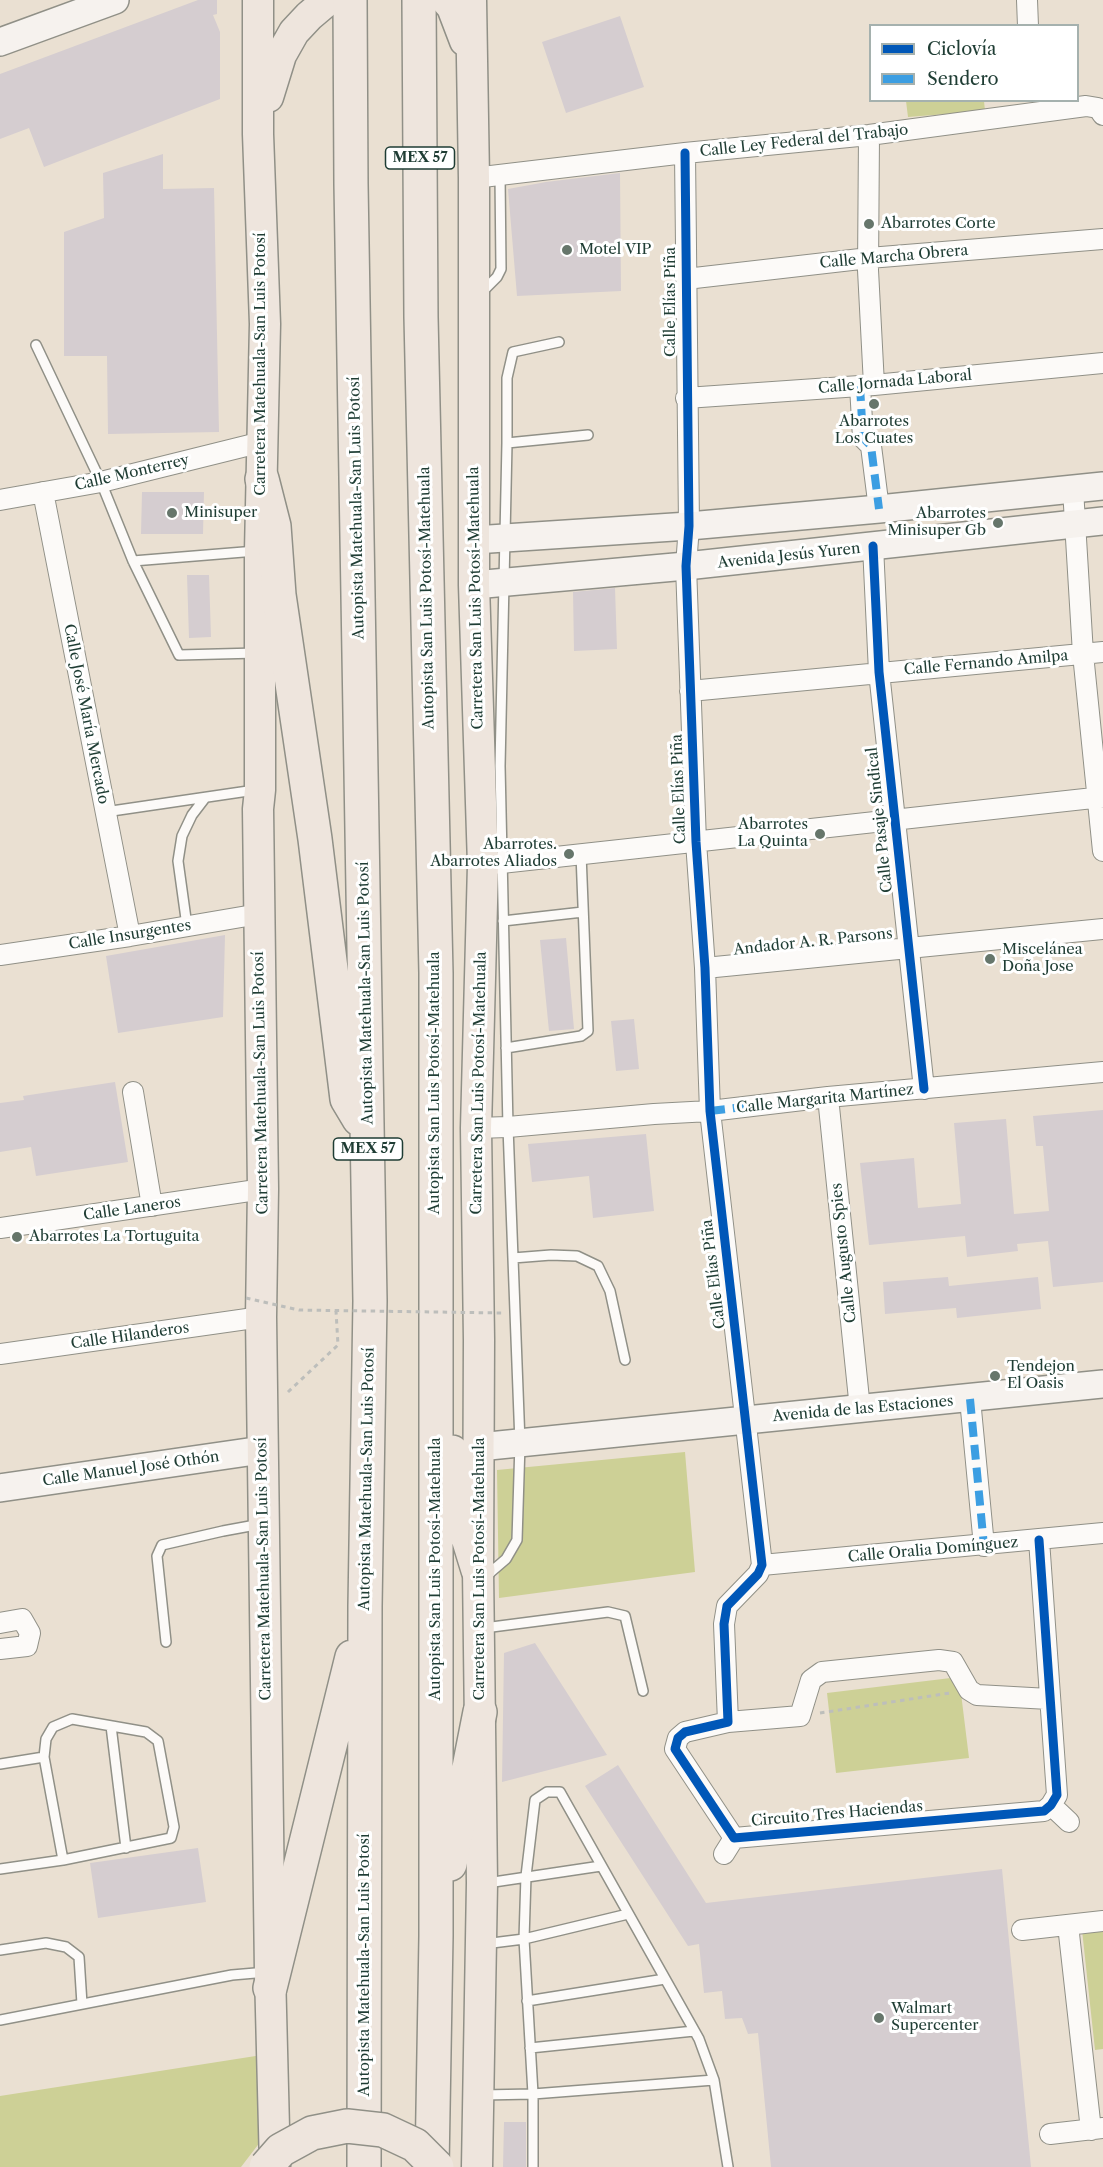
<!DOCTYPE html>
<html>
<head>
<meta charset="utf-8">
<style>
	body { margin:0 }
	#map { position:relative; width:1103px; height:2167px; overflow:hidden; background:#eae0d2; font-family:"Libre Caslon Text",serif }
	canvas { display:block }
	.legend { position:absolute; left:869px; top:24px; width:210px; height:78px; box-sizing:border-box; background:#fff; border:2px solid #a5b1ae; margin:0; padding:8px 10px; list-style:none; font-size:18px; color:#1f3d34 }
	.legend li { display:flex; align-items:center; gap:12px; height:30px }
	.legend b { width:30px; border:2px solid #a5b1ae }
</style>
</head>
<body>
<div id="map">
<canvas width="1103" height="2167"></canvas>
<ul class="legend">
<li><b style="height:8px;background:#0057b8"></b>Ciclovía</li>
<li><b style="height:8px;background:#3c9ee2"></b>Sendero</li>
</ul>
</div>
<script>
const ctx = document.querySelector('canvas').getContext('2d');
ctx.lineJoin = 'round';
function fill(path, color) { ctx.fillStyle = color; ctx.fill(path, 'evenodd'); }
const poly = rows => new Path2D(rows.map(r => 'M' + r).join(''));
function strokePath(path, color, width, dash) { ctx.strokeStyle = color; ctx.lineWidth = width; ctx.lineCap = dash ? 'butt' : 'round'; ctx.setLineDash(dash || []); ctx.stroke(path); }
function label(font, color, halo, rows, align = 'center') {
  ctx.font = font + ' "Libre Caslon Text",serif'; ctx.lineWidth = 6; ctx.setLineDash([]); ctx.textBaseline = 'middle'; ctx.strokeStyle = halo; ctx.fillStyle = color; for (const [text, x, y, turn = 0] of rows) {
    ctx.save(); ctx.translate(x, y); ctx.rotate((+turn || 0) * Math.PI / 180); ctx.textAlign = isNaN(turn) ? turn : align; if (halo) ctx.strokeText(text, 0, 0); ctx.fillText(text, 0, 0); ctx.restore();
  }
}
fill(poly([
	[906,101,984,101,985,111,908,117],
	[685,1452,695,1572,499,1598,497,1470],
	[959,1677,969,1758,836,1773,827,1693],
	[1103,1928,1103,2049,1095,2050,1082,1930],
	[262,2055,264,2137,241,2167,0,2167,0,2096]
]), '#cdd096');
fill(poly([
	[198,0,217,0,217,14,213,15,220,32,220,99,44,167,29,128,0,139,0,74],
	[620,16,644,87,566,113,542,42],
	[163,154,163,189,214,188,219,432,108,434,107,356,64,356,64,232,104,218,103,173],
	[620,173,621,291,517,296,508,189,546,182],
	[142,492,204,492,203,534,141,534],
	[187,575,209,575,211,637,189,638],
	[615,588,617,649,574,651,573,592],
	[225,935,223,1017,118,1033,106,956],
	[566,938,574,1029,549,1031,540,940],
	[634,1019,639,1069,616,1071,611,1021],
	[115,1082,128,1162,36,1176,31,1147,0,1152,0,1103,24,1100,23,1096],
	[1103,1110,1103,1282,1053,1287,1048,1241,1017,1244,1018,1251,967,1257,965,1236,869,1245,860,1163,914,1158,918,1208,961,1204,954,1123,1006,1119,1014,1214,1049,1211,1043,1146,1036,1146,1033,1116],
	[646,1134,654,1211,593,1218,589,1176,532,1182,528,1144],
	[948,1277,949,1286,1038,1277,1041,1309,957,1318,956,1308,885,1314,883,1282],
	[535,1643,607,1755,502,1782,504,1653],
	[618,1765,706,1903,1002,1869,1031,2167,771,2167,758,2033,748,2034,742,2018,725,2019,722,1991,704,1993,699,1944,688,1946,585,1786],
	[198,1848,206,1902,98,1918,90,1863],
	[504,2122,526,2122,526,2167,503,2167]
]), '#d5cdd0');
const lane = poly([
	[480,294,497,277,501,269,500,175],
	[36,345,101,482,133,561,179,655,257,653],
	[507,443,507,378,513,352,559,342],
	[133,561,256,551],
	[105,812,255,790],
	[503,921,583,912],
	[187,926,178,861,182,836,192,815,205,798],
	[506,1048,581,1036,588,1031,581,854],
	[513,1258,551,1255,577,1256,598,1266,610,1291,625,1360],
	[485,1577,506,1559,517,1540,520,1443,508,1127,500,766,507,443,588,435],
	[484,1628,608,1612,625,1616,643,1691],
	[166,1642,157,1556,162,1545,223,1531,261,1524],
	[111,1726,126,1848],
	[0,1764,44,1757,63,1860],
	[0,1869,63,1860,171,1838,174,1827,158,1741,146,1732,72,1719,53,1727,46,1739,44,1757],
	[487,1883,601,1866],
	[484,1944,524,1939,628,1914],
	[0,1950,46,1943,66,1947,79,1957,82,2004],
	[527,2001,665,1979],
	[0,2020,232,1975,267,1972],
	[530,2048,694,2031],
	[482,2095,533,2094,714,2080],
	[533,2167,533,2094,524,1939,526,1876,535,1800,547,1792,560,1792,699,2039,714,2080,728,2167]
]);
const street = poly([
	[1027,0,1028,26],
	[869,135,868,270,874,385],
	[685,153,689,526,686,566,696,842,705,968,710,1111,762,1565,758,1574,727,1606,724,1624,728,1722,685,1732,678,1738,675,1749,734,1838],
	[474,178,685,153,869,135,1086,106,1098,108,1103,115],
	[686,279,869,258,1103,239],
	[860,386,863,438,871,446,879,509],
	[686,398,874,385,1103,363],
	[1073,489,1083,654,1103,851],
	[43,492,130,936],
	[0,500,101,482,262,442],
	[873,546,879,672,924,1089],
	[690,691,1103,652],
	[483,865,1103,797],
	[0,955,130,936,259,914],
	[705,968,1103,929],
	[133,1092,152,1206],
	[828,1097,860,1409],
	[476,1128,508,1127,654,1114,710,1111,828,1097,1103,1072],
	[0,1228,263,1189],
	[0,1354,261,1317],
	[970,1399,984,1546],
	[762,1565,1103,1533],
	[0,1623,22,1619,30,1633,27,1646,0,1649],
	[728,1722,800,1716,811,1680,822,1672,939,1660,953,1662,969,1690,977,1695,1049,1699],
	[1051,1805,1069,1822],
	[734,1838,1044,1811,1051,1805,1057,1795,1039,1540],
	[724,1854,734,1838],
	[1068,1925,1091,2130],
	[1022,1930,1103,1921],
	[1050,2134,1103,2128]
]);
const secondary = poly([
	[0,42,115,0],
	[474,540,689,526,879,509,1103,486],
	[474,585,686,566,1103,521],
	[479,1447,1103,1384],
	[0,1488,262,1450]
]);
const primary = poly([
	[258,0,258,134,265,324,260,551,260,790,258,809,263,1189,261,1317,270,1972,275,2167],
	[446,0,452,7,465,41],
	[471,0,474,178,474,585,483,865,476,1128,479,1340,478,1570,482,1883,477,2167],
	[268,97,281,55,294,32,309,16,328,0]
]);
const highway = poly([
	[350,0,351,184,370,1301,365,1606,364,2167],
	[419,0,421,317,436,973,436,1936,432,2167],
	[262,479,274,526,279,595,315,839,347,1099,359,1119],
	[452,1452,465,1528,478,1570],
	[450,1864,480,1712],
	[270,1988,352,1657]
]);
strokePath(lane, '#909087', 12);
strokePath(street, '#909087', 22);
strokePath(secondary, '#909087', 30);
strokePath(primary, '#909087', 33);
strokePath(highway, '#909087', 36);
strokePath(poly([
	[288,1392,338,1345,336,1311],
	[820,1713,950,1693]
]), '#bdbebb', 3, [4.5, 4.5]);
strokePath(lane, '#fcfaf8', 9);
strokePath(street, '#fcfaf8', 20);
strokePath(secondary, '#f6f2ee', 27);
strokePath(primary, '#eee5dd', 30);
strokePath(highway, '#eee5dd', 33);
const highwayBridge = poly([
	[266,2167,281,2150,312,2133,347,2126,383,2130,415,2145,437,2167]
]);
strokePath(highwayBridge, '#909087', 36, []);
strokePath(poly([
	[246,1298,299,1310,503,1313]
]), '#bdbebb', 3, [4.5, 4.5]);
strokePath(highwayBridge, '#eee5dd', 33);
strokePath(poly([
	[860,386,863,438,871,446,879,509],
	[710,1111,828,1097],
	[970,1399,984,1546]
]), '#3c9ee2', 8, [15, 8]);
strokePath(poly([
	[685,153,689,526,686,566,696,842,705,968,710,1111,762,1565,758,1574,727,1606,724,1624,728,1722,685,1732,678,1738,675,1749,734,1838,1044,1811,1051,1805,1057,1795,1039,1540],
	[873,546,879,672,924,1089]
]), '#0057b8', 9);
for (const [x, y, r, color] of [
	[869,224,6,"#66766b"],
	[567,250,6,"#66766b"],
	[874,404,6,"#66766b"],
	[172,513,6,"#66766b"],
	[998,523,6,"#66766b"],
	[820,834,6,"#66766b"],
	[569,854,6,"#66766b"],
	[990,959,6,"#66766b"],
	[17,1237,6,"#66766b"],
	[995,1376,6,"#66766b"],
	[879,2018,6,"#66766b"]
]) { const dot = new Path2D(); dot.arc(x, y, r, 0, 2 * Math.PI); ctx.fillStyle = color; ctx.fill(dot); strokePath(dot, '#fff', 2); }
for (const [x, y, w] of [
	[420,158,69],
	[368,1149,69]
]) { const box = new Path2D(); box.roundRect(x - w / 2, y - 11, w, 22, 4.5); ctx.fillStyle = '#fff'; ctx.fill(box); strokePath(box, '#1f3d34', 1.5); }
label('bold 14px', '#1f3d34', null, [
	["MEX 57",420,158],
	["MEX 57",368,1149]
]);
label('15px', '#1f3d34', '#fff', [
	["Calle Ley Federal del Trabajo",804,141,-6],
	["Calle Marcha Obrera",894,257,-5],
	["Calle Elías Piña",671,302,-90],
	["Carretera Matehuala-San Luis Potosí",261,364,-90],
	["Calle Jornada Laboral",895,382,-5],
	["Calle Monterrey",132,473,-13],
	["Autopista Matehuala-San Luis Potosí",357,508,-91],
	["Avenida Jesús Yuren",789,556,-6],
	["Autopista San Luis Potosí-Matehuala",427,598,-91],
	["Carretera San Luis Potosí-Matehuala",476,598,-91],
	["Calle Fernando Amilpa",986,663,-5],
	["Calle José María Mercado",86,714,79],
	["Calle Elías Piña",679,789,-92],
	["Calle Pasaje Sindical",880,820,-96],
	["Calle Insurgentes",130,935,-9],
	["Andador A. R. Parsons",813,942,-6],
	["Autopista Matehuala-San Luis Potosí",366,993,-91],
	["Carretera Matehuala-San Luis Potosí",261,1083,-91],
	["Autopista San Luis Potosí-Matehuala",435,1083,-90],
	["Carretera San Luis Potosí-Matehuala",479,1083,-89],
	["Calle Margarita Martínez",825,1099,-6],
	["Calle Laneros",132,1209,-8],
	["Calle Augusto Spies",844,1253,-96],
	["Calle Elías Piña",714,1274,-97],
	["Calle Hilanderos",130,1336,-8],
	["Avenida de las Estaciones",863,1409,-5],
	["Calle Manuel José Othón",131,1469,-8],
	["Autopista Matehuala-San Luis Potosí",367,1479,-89],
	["Calle Oralia Domínguez",933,1550,-5],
	["Carretera Matehuala-San Luis Potosí",264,1569,-91],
	["Autopista San Luis Potosí-Matehuala",436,1569,-90],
	["Carretera San Luis Potosí-Matehuala",480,1569,-90],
	["Circuito Tres Haciendas",837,1814,-5],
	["Autopista Matehuala-San Luis Potosí",365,1965,-90]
]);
label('15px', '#1f3d34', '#fff', [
	["Abarrotes Corte",881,224],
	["Motel VIP",579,250],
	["Abarrotes",874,422,"center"],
	["Los Cuates",874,439,"center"],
	["Minisuper",184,513],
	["Abarrotes",986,514,"right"],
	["Minisuper Gb",986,531,"right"],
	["Abarrotes",808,825,"right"],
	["La Quinta",808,842,"right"],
	["Abarrotes.",557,845,"right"],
	["Abarrotes Aliados",557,862,"right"],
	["Miscelánea",1002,950],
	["Doña Jose",1002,967],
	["Abarrotes La Tortuguita",29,1237],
	["Tendejon",1007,1367],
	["El Oasis",1007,1384],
	["Walmart",891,2009],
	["Supercenter",891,2026]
], 'left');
</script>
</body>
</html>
